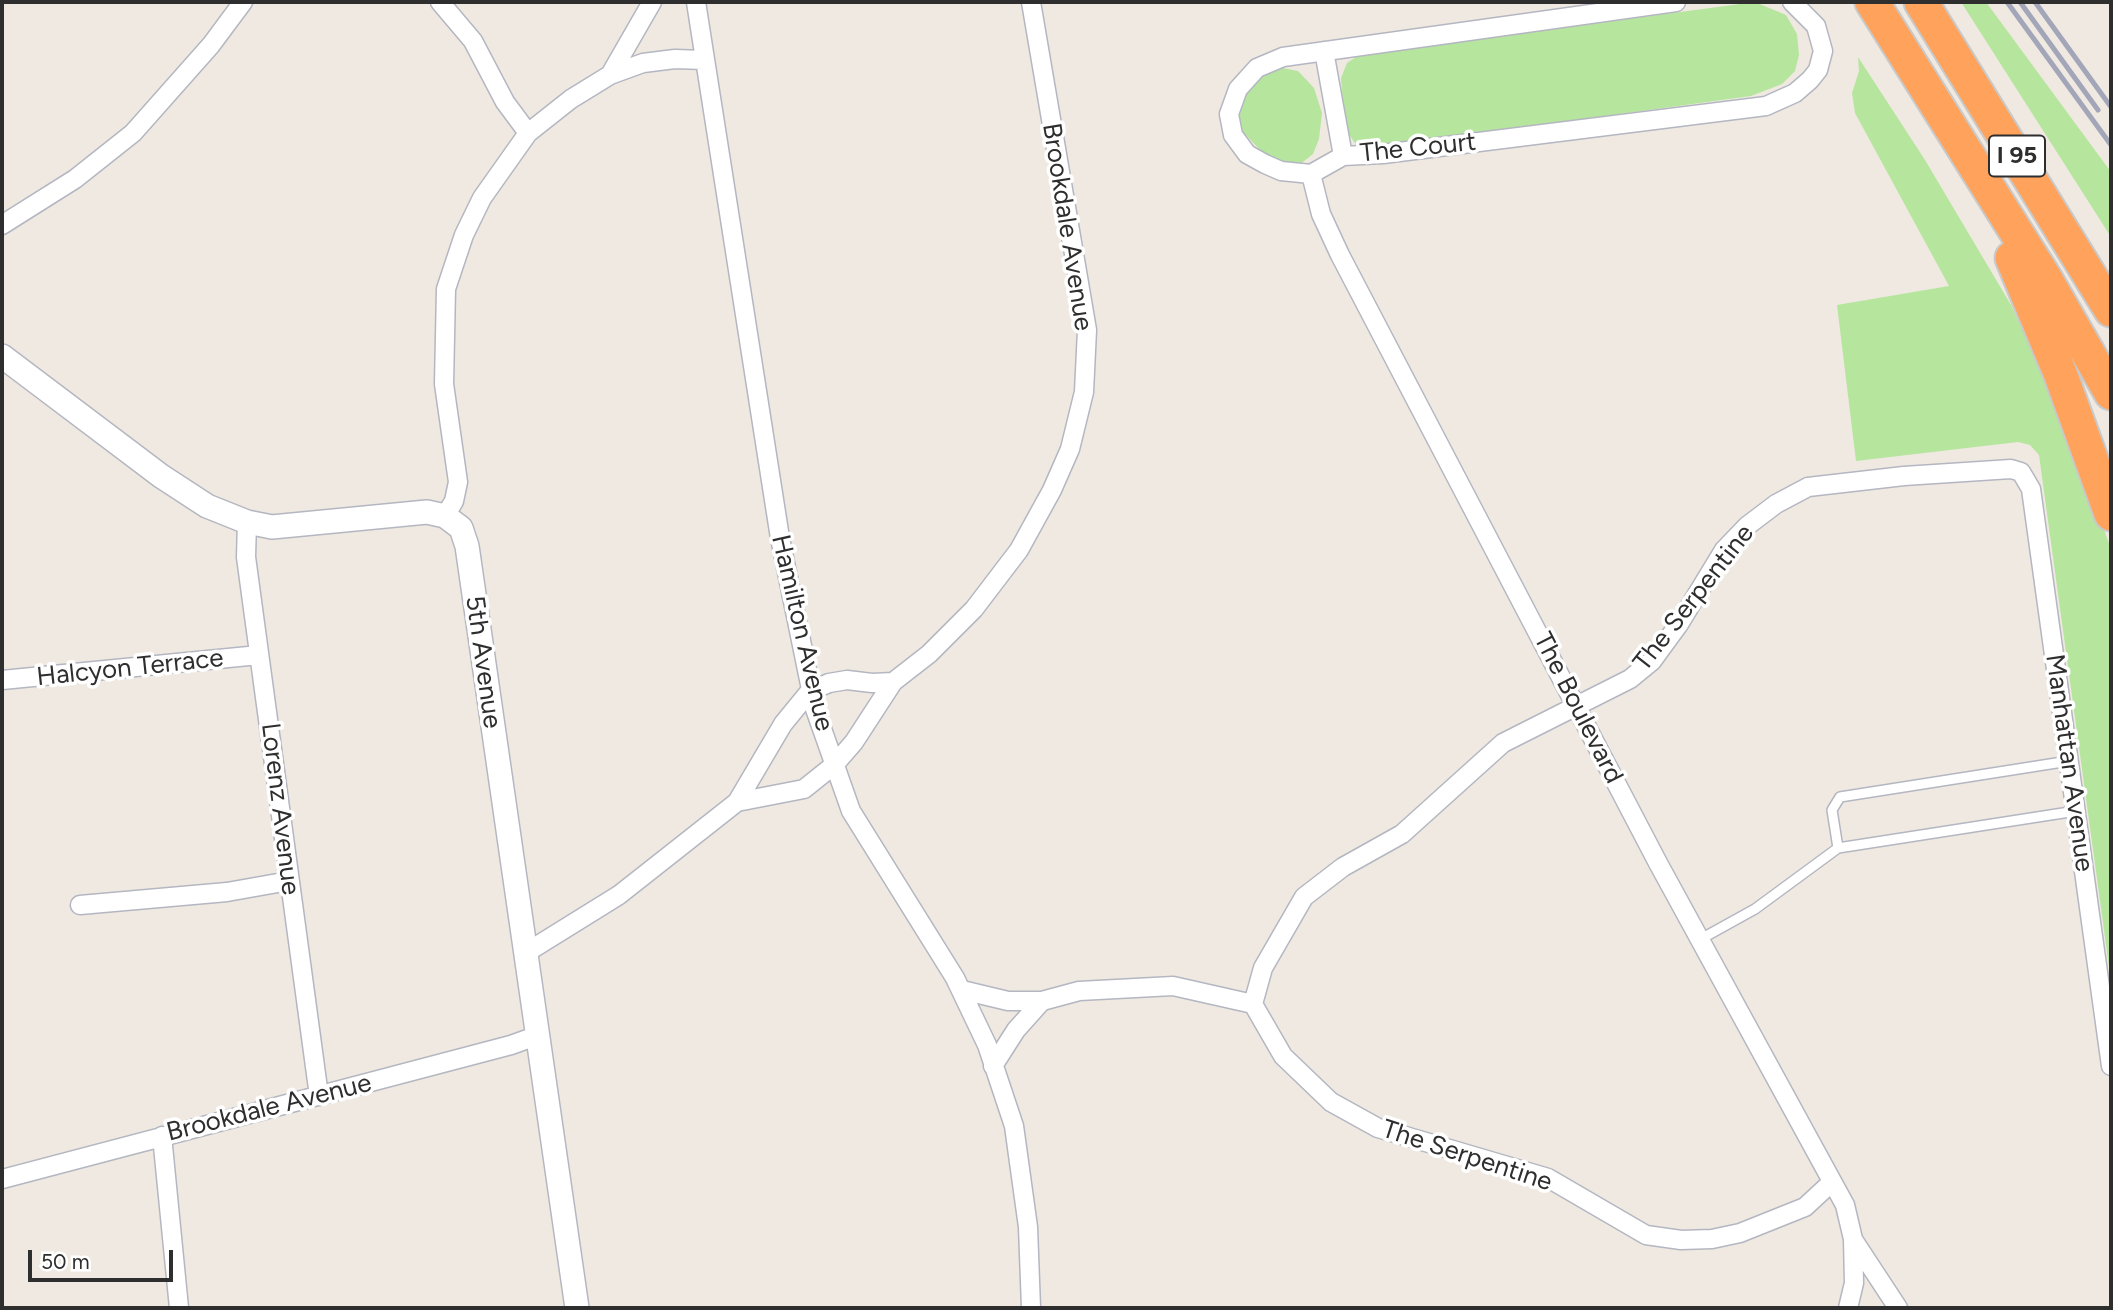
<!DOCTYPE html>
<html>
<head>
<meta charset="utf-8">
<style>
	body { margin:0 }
	#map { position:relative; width:2113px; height:1310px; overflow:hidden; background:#efe9e1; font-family:Figtree,sans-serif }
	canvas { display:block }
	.frame { position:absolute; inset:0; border:4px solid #2e2e2e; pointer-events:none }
	.scale { position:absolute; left:28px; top:1250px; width:145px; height:32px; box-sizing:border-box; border:4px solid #2e2e2e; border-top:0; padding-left:9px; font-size:21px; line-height:24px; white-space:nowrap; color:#2e2e2e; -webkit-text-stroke:5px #fff; paint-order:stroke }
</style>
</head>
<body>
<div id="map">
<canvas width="2113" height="1310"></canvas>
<div class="frame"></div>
<div class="scale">50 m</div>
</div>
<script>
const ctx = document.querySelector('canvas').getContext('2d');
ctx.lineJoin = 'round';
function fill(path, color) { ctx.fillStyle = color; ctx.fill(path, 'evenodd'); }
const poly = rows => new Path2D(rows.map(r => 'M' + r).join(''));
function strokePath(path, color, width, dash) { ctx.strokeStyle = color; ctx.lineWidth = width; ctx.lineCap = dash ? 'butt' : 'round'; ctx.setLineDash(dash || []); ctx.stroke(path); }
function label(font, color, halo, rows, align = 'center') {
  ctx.font = font + ' Figtree,sans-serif'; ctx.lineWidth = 7; ctx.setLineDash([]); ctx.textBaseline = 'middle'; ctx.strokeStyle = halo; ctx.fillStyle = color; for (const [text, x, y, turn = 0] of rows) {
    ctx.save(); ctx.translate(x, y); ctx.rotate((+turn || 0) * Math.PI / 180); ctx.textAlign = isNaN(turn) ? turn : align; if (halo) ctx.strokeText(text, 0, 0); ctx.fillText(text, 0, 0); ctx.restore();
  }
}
fill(poly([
	[1755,2,1786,15,1797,34,1799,55,1795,71,1782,84,1751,96,1371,148,1357,146,1345,129,1341,78,1347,63,1359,55],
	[1961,2,1986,2,2111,172,2111,237],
	[1858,57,1925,160,2011,305,2065,423,2111,549,2111,981,2039,455,2030,445,2018,442,1856,461,1837,305,1949,286,1855,113,1852,93,1859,71],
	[1283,68,1298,71,1314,88,1322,113,1319,139,1313,154,1299,165,1282,163,1262,152,1243,132,1239,121,1243,94,1254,80]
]), '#b6e59e');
const service = poly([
	[1838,848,2076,811],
	[1699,940,1755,909,1838,848,1832,810,1840,797,2069,761]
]);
const minor = poly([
	[440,2,473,41,505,102,528,133],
	[696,2,780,538,815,709,851,811,955,978,987,1045,1014,1126,1028,1227,1031,1308],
	[1676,2,1283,57,1257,68,1238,89,1229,114,1233,135,1247,154,1265,164,1281,171,1311,174,1343,156,1383,154,1766,106,1795,93,1810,80,1818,70,1823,51,1816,26,1792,2],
	[1324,51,1343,156],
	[610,75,652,2],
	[1311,174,1321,214,1340,255,1658,863,1845,1205,1853,1239,1854,1283,1848,1308],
	[2,225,75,179,133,133,211,45,243,2],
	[445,516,454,501,458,482,444,384,446,289,464,235,482,198,528,133,571,99,610,75,643,63,675,59,704,60],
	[247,522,246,557,319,1096],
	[2,680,259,655],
	[737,802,783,724,810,691,829,683,847,680,872,683,893,682],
	[80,905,227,892,289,881],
	[524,954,619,895,737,802,804,789,834,765,854,742,893,682,929,654,974,609,1019,550,1052,490,1070,449,1084,392,1087,330,1031,2],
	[962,990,1008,1001,1042,1001,1079,991,1173,986,1253,1004,1283,1056,1331,1102,1378,1128,1548,1178,1646,1235,1681,1240,1712,1239,1740,1233,1805,1207,1832,1182],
	[1253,1004,1263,968,1304,897,1343,867,1402,834,1503,743,1630,679,1652,661,1679,624,1724,550,1747,526,1776,504,1808,487,1904,476,2011,469,2021,472,2031,489,2111,1066],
	[993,1066,1016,1030,1042,1001],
	[162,1136,179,1308],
	[2,1179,511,1045,536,1036],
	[1854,1241,1898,1308]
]);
const tertiary = poly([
	[2,356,161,476,207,506,247,522,272,527,427,512,445,516,461,528,467,546,577,1308]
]);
const motorway = poly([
	[1872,2,2045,278,2111,393],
	[1921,2,2111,310],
	[2012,258,2060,373,2111,514]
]);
strokePath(service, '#b4b7c1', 12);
strokePath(minor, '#b4b7c1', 21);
strokePath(tertiary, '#b4b7c1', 26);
strokePath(motorway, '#c9c9c9', 37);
strokePath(service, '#fff', 9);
strokePath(minor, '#fff', 18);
strokePath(tertiary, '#fff', 23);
strokePath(motorway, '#ffa35c', 33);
strokePath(poly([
	[2007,2,2111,145],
	[2020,2,2098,110],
	[2035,2,2111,107]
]), '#a3a6b8', 5);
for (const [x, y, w] of [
	[2017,156,56]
]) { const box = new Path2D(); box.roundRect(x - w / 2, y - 20.5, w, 41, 5); ctx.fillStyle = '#fff'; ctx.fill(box); strokePath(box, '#2e2e2e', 2); }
label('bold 24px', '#2e2e2e', null, [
	["I 95",2017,156]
]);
label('26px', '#2e2e2e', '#fff', [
	["The Court",1418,148,-6],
	["Brookdale Avenue",1067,227,81],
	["The Serpentine",1694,598,-52],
	["Hamilton Avenue",802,633,77],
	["5th Avenue",483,662,82],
	["Halcyon Terrace",130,668,-6],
	["The Boulevard",1578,708,63],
	["Manhattan Avenue",2069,763,82],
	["Lorenz Avenue",280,809,83],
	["Brookdale Avenue",269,1108,-14],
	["The Serpentine",1467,1156,18]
]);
</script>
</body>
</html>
